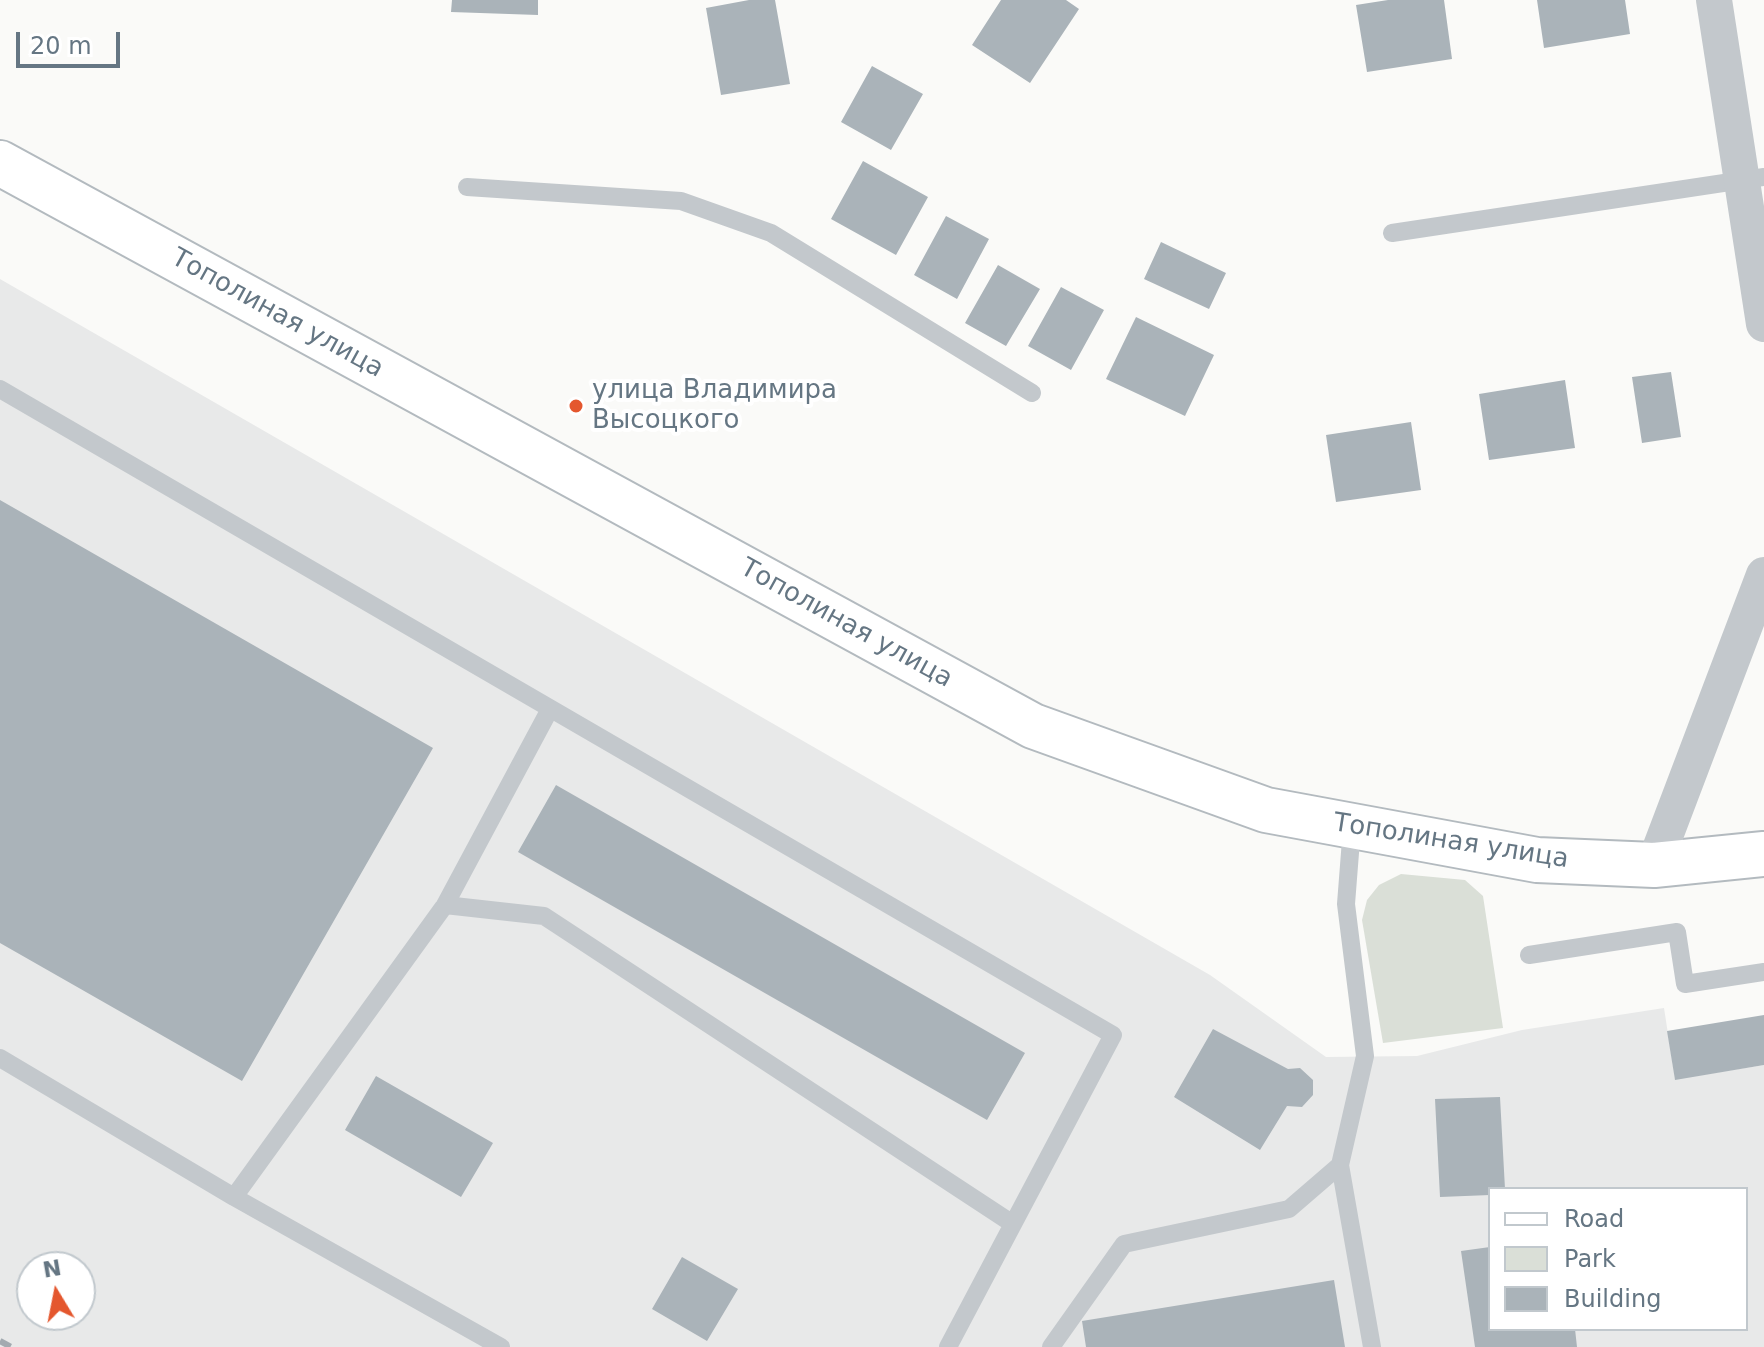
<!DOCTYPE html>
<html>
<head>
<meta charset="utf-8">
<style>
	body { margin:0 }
	#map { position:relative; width:1764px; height:1347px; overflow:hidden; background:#fafaf8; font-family:"DejaVu Sans",sans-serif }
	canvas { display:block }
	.legend { position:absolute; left:1488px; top:1187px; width:260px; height:144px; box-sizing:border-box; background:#fff; border:2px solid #c1c8cd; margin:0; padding:10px 14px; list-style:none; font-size:24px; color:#657683 }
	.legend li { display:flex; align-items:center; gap:16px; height:40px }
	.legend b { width:40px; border:2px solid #c1c8cd }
	.north { position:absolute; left:16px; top:1251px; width:80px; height:80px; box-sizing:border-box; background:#fff; border:2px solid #c1c8cd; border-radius:50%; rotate:350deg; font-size:22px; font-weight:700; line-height:32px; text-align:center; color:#657683 }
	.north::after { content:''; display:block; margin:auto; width:28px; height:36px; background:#e4572e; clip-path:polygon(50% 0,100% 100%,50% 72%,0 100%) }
	.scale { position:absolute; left:16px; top:32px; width:104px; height:36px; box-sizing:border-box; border:4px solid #657683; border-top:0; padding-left:10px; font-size:24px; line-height:28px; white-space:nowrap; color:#657683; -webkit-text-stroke:6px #fff; paint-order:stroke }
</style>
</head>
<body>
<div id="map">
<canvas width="1764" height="1347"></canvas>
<ul class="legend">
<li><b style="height:10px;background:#fff"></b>Road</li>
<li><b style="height:22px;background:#dadfd7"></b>Park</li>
<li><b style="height:22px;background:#aab3b9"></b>Building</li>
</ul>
<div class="north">N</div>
<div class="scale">20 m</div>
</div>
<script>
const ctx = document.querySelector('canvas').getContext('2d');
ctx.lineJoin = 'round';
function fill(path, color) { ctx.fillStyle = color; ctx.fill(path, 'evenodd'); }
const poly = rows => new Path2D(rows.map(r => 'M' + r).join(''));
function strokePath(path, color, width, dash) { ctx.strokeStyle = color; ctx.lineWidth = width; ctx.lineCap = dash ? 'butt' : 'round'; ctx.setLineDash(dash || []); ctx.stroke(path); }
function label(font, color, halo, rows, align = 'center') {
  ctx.font = font + ' "DejaVu Sans",sans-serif'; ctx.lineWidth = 8; ctx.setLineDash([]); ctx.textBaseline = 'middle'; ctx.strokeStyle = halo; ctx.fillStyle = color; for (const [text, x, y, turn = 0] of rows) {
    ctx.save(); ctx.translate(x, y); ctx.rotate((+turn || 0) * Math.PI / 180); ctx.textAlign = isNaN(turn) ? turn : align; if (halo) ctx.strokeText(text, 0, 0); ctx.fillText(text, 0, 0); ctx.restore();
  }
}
fill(poly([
	[0,279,1210,975,1326,1057,1417,1056,1522,1030,1664,1008,1675,1079,1764,1065,1764,1347,0,1347],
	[1490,1189,1746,1189,1746,1329,1490,1329],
	[32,1267,80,1267,80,1315,32,1315]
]), '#e8e9e9');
fill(poly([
	[1401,874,1465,880,1483,896,1503,1028,1383,1043,1362,920,1367,900,1379,885]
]), '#dadfd7');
fill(poly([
	[452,0,538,0,538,15,451,12],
	[749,0,775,0,790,84,721,95,706,8],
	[1001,0,1066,0,1079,9,1030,83,972,45],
	[1388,0,1444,0,1452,59,1367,72,1356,5],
	[1537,0,1625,0,1630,34,1544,48],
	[872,66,923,94,891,150,841,122],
	[863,161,928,197,896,255,831,219],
	[946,216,989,239,957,299,914,275],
	[1161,242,1226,273,1209,309,1144,279],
	[998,265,1040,289,1006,346,965,323],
	[1061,287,1104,310,1071,370,1028,346],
	[1136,317,1214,355,1185,416,1106,379],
	[1671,372,1681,437,1642,443,1632,377],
	[1565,380,1575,448,1489,460,1479,394],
	[1411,422,1421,490,1336,502,1326,435],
	[0,500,433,748,242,1081,0,943],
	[556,785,1025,1053,987,1120,518,852],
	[1764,1015,1764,1065,1675,1080,1667,1031],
	[1213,1029,1288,1069,1300,1068,1313,1080,1313,1095,1302,1107,1287,1106,1260,1150,1174,1097],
	[376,1076,493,1143,461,1197,345,1130],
	[1500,1097,1505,1189,1490,1189,1490,1195,1440,1197,1435,1099],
	[1490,1247,1490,1329,1575,1329,1577,1347,1475,1347,1461,1251],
	[682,1257,738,1289,707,1341,652,1309],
	[1334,1280,1345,1347,1086,1347,1082,1321]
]), '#aab3b9');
const secondary = poly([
	[0,163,1033,726,1266,810,1537,860,1654,865,1764,854]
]);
strokePath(secondary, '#b3babf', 48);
strokePath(poly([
	[467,187,681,201,771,233,1032,393],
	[1392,233,1764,177],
	[0,389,1113,1035,948,1347],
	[1352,827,1346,904,1365,1056,1340,1165,1372,1347],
	[445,905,544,916,1013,1224],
	[1529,955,1677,932,1685,984,1764,972],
	[0,1058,234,1197],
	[501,1347,234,1197,445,905,550,709],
	[1051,1347,1124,1244,1289,1209,1340,1165]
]), '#c3c8cc', 18);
strokePath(poly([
	[1714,0,1764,324],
	[1654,865,1764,575]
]), '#c3c8cc', 36);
strokePath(secondary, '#fff', 44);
strokePath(poly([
	[0,1341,11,1347]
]), '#a2aab0', 6, [12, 6]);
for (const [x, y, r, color] of [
	[576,406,8,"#e4572e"]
]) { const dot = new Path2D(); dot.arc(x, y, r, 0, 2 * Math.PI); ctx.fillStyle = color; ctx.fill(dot); strokePath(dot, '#fff', 3); }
label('26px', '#657683', '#fff', [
	["Тополиная улица",277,314,29],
	["Тополиная улица",846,624,29],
	["Тополиная улица",1451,842,9]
]);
label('26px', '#657683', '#fff', [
	["улица Владимира",592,391],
	["Высоцкого",592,421]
], 'left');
</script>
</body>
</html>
